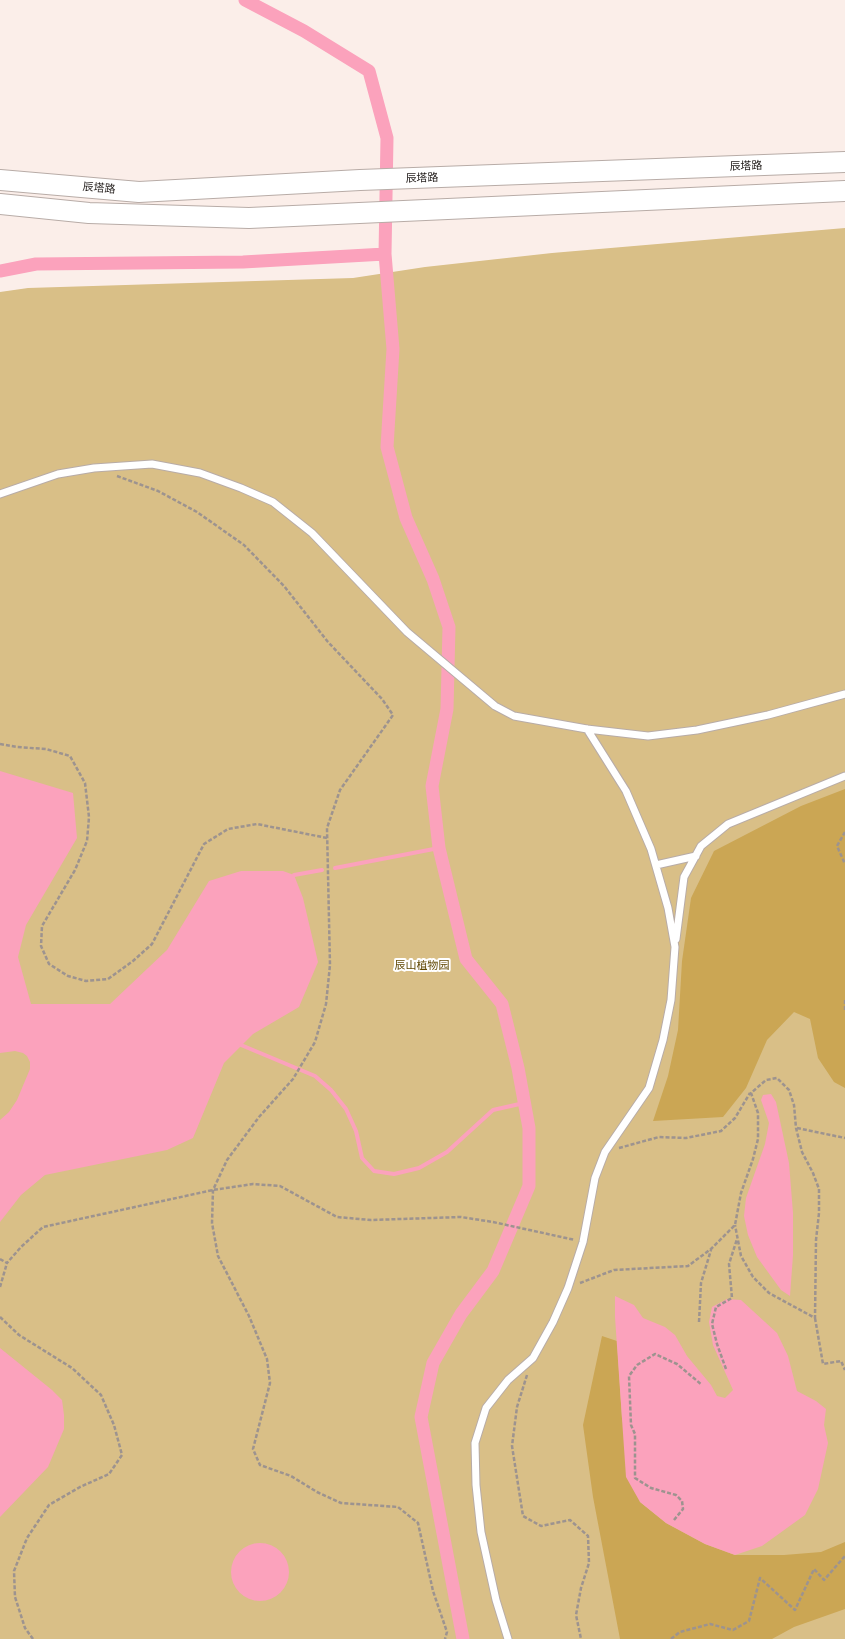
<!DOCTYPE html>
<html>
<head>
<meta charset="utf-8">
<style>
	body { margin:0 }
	canvas { display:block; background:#fbeee9 }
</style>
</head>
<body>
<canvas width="845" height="1639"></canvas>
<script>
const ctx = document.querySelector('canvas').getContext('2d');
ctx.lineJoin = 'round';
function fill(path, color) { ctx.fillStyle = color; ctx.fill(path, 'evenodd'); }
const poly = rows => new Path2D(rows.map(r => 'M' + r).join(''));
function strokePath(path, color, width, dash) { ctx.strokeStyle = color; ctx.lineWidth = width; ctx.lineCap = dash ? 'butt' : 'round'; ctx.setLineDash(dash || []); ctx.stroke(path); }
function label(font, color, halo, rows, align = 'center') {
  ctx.font = font + ' "Asap Condensed","Noto Sans SC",sans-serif'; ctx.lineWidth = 4; ctx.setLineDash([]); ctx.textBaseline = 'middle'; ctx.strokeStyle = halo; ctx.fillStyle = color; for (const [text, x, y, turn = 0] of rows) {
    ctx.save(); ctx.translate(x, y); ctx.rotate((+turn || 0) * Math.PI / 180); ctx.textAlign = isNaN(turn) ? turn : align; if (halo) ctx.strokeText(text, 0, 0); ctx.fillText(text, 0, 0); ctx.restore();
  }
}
fill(poly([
	[845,228,845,1639,0,1639,0,292,28,288,353,278,425,267,552,253]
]), '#d9bf87');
fill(poly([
	[845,789,845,1088,834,1082,818,1058,810,1019,794,1012,767,1040,746,1088,723,1117,653,1121,668,1076,678,1030,682,961,691,898,714,851,801,806],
	[602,1336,617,1341,622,1418,640,1502,666,1523,705,1544,735,1555,784,1555,821,1552,845,1542,845,1609,794,1627,772,1639,620,1639,593,1497,583,1425]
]), '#cba654');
fill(poly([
	[0,771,73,793,77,838,26,925,18,957,31,1004,110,1004,167,950,209,881,241,871,283,871,294,875,303,898,318,962,299,1007,253,1034,224,1063,193,1138,167,1150,45,1175,21,1195,0,1222,0,1120,9,1112,17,1100,30,1069,30,1062,27,1056,23,1053,15,1051,0,1053],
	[771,1094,776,1102,789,1163,793,1213,793,1255,790,1296,781,1290,757,1257,748,1235,744,1216,746,1198,765,1144,769,1123,761,1100,763,1095],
	[615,1296,634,1305,643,1318,665,1327,675,1335,687,1356,711,1385,717,1396,725,1398,733,1390,713,1345,709,1322,712,1307,727,1299,741,1300,777,1333,788,1356,797,1391,816,1401,826,1409,824,1425,828,1443,818,1489,805,1515,762,1546,735,1555,705,1544,666,1523,640,1502,626,1477,615,1317],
	[0,1348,52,1390,62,1400,64,1415,64,1429,48,1467,0,1517],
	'231 1572a29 29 0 1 1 58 0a29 29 0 1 1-58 0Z'
]), '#fba2bc');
strokePath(poly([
	[335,868,439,848],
	[294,875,322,870],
	[241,1045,315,1076,331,1090,346,1109,356,1131,362,1158,374,1171,394,1174,419,1168,447,1152,493,1110,524,1103]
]), '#fba2bc', 4);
strokePath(poly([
	[245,0,304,31,369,71,387,138,385,254,393,349,387,447,406,518,433,579,449,627,447,709,432,786,439,848,466,959,502,1004,518,1068,529,1128,529,1186,493,1271,461,1314,433,1363,421,1417,463,1639],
	[0,271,36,264,243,262,385,254]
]), '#fba2bc', 13);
const lane = poly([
	[0,494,58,474,94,468,152,464,200,473,241,488,273,502,312,533,407,632,495,706,514,716,587,729,648,736,697,730,768,715,845,694],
	[656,865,696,856],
	[676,939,684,877,701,846,728,824,845,776],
	[508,1639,496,1600,481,1532,476,1485,475,1443,486,1408,508,1380,533,1358,553,1322,568,1288,583,1242,595,1178,605,1152,649,1088,663,1040,671,1000,675,947,668,908,651,849,626,791,587,729]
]);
const secondary = poly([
	[0,180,139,192,360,180,845,162],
	[0,204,89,213,249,218,845,191]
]);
strokePath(lane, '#b8aca7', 9);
strokePath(secondary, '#b8aca7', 22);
strokePath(poly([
	[117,476,158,491,197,512,244,545,284,586,328,642,382,699,393,715,340,790,327,828,330,965,326,1004,315,1042,293,1079,259,1117,227,1160,213,1190,212,1223,218,1256,249,1316,267,1359,270,1383,253,1449,260,1465,291,1476,317,1492,341,1503,398,1507,418,1523,433,1591,447,1632,445,1639],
	[0,744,17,747,46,749,70,756,85,783,89,817,87,841,75,870,42,926,41,946,49,964,68,976,86,981,108,979,133,961,152,944,204,844,228,829,257,824,327,838],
	[845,832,837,846,845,864],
	[845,1000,845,1011],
	[797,1128,845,1138],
	[619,1148,659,1137,686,1138,721,1131,735,1118,750,1093],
	[0,1259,7,1263,21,1247,43,1227,213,1190,253,1184,280,1186,337,1217,371,1220,461,1217,493,1222,575,1240],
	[580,1283,614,1270,688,1266,711,1249,735,1225,741,1193,753,1159,758,1139,758,1113,751,1093,766,1080,777,1078,789,1090,794,1105,796,1128,802,1152,813,1173,819,1189,819,1213,816,1240,815,1318,769,1293,753,1277,741,1256,735,1225],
	[0,1287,7,1263],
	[0,1317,19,1335,72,1368,101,1395,114,1425,122,1455,109,1474,80,1487,49,1505,27,1538,14,1571,15,1597,25,1628,33,1639],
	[815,1318,823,1364,841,1361,845,1370],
	[699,1322,701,1283,711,1250],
	[726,1369,717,1344,712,1324,716,1307,732,1298,729,1264,737,1239],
	[527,1375,517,1407,512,1446,523,1516,541,1526,570,1520,588,1536,589,1563,581,1588,576,1615,581,1639],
	[674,1520,683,1509,682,1501,676,1495,651,1488,635,1478,635,1434,631,1425,629,1376,637,1365,655,1354,677,1364,702,1385],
	[671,1639,680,1632,710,1624,733,1630,749,1621,760,1578,795,1610,814,1569,824,1580,845,1556]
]), '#9d938f', 2.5, [4, 2]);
strokePath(lane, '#fff', 7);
strokePath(secondary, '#fff', 20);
label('11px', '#272220', '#fff', [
	["辰塔路",746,166,-2],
	["辰塔路",422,178,-2],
	["辰塔路",99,188,5]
]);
label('11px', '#614804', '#fff', [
	["辰山植物园",422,966]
]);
</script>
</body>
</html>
